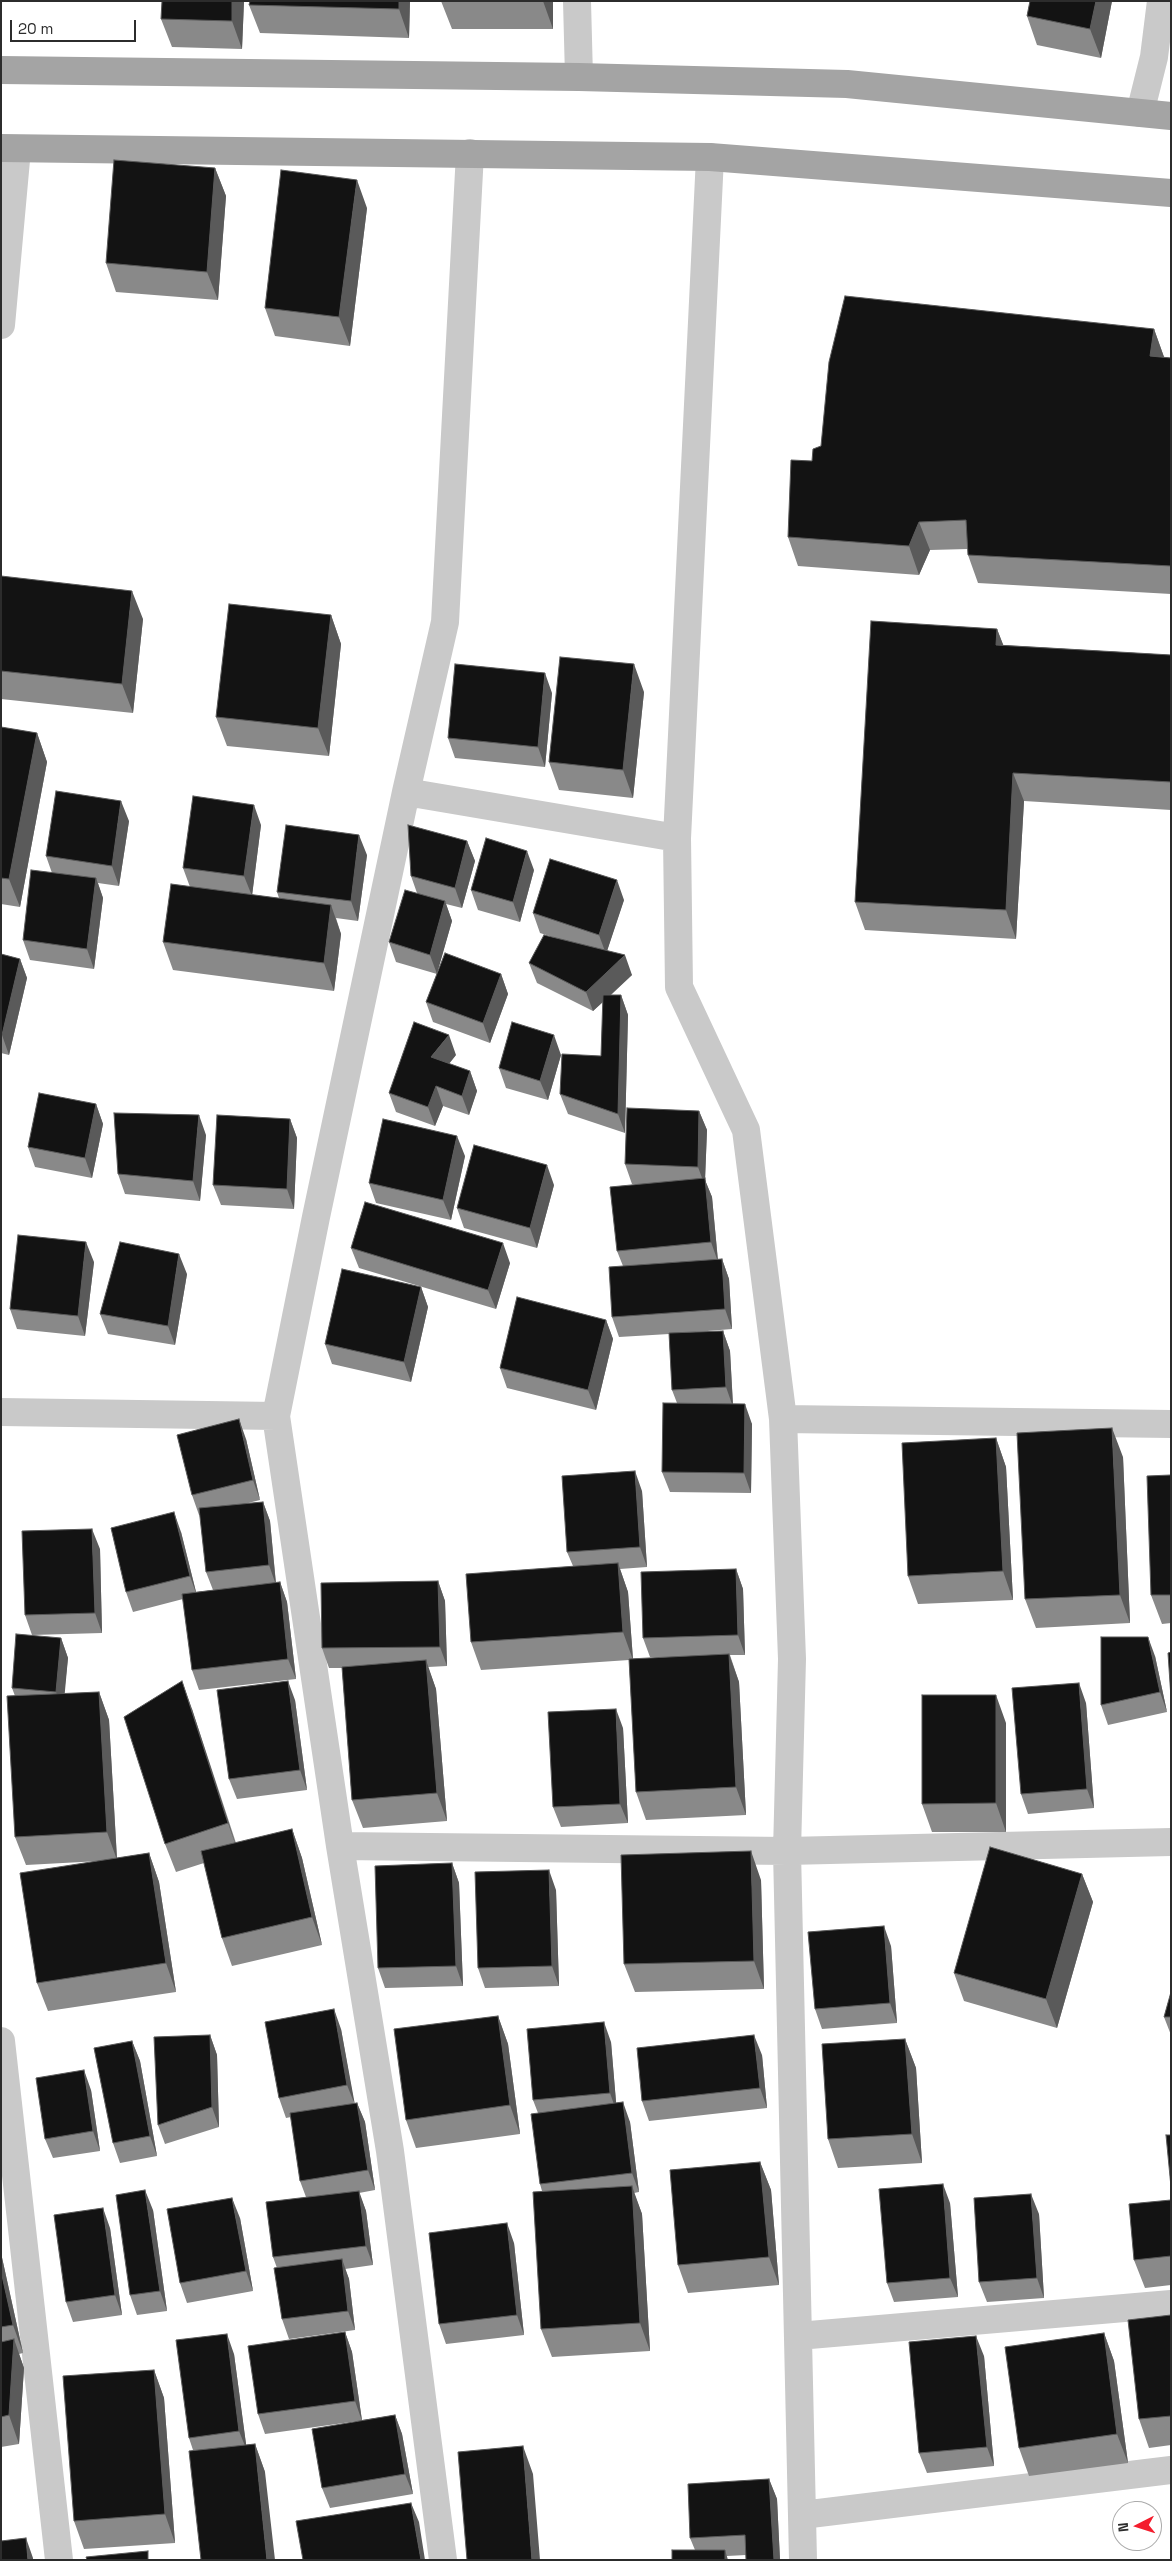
<!DOCTYPE html>
<html>
<head>
<meta charset="utf-8">
<style>
	body { margin:0 }
	#map { position:relative; width:1172px; height:2561px; overflow:hidden; background:#fff; font-family:"Space Grotesk",sans-serif }
	canvas { display:block }
	.frame { position:absolute; inset:0; border:2px solid #2c2c2c; pointer-events:none }
	.north { position:absolute; left:1112px; top:2501px; width:50px; height:50px; box-sizing:border-box; background:#fff; border:1px solid #ababab; border-radius:50%; rotate:265deg; font-size:14px; font-weight:700; line-height:20px; text-align:center; color:#2c2c2c }
	.north::after { content:''; display:block; margin:auto; width:18px; height:22px; background:#f41d2d; clip-path:polygon(50% 0,100% 100%,50% 72%,0 100%) }
	.scale { position:absolute; left:10px; top:20px; width:126px; height:22px; box-sizing:border-box; border:2px solid #2c2c2c; border-top:0; padding-left:6px; font-size:15px; line-height:18px; white-space:nowrap; color:#2c2c2c; -webkit-text-stroke:4px #fff; paint-order:stroke }
</style>
</head>
<body>
<div id="map">
<canvas width="1172" height="2561"></canvas>
<div class="frame"></div>
<div class="north">N</div>
<div class="scale">20 m</div>
</div>
<script>
const ctx = document.querySelector('canvas').getContext('2d');
ctx.lineJoin = 'round';
const poly = rows => new Path2D(rows.map(r => 'M' + r).join(''));
function strokePath(path, color, width, dash) { ctx.strokeStyle = color; ctx.lineWidth = width; ctx.lineCap = dash ? 'butt' : 'round'; ctx.setLineDash(dash || []); ctx.stroke(path); }
function fill(path, color) { ctx.fillStyle = color; ctx.fill(path, 'evenodd'); }
strokePath(poly([
	[577,1,579,77],
	[1140,113,1154,57,1161,1],
	[710,157,677,838,679,987,746,1130,783,1419,792,1659,787,1851,803,2560],
	[1,325,17,149],
	[406,792,677,838],
	[1,1412,276,1416],
	[783,1419,1171,1424],
	[340,1846,787,1851,1171,1842],
	[1,2041,59,2560],
	[798,2336,1171,2304],
	[802,2515,1171,2470],
	[443,2560,390,2151,340,1846,276,1416,316,1217,406,792,445,622,470,153]
]), '#c9c9c9', 28);
strokePath(poly([
	[1,70,579,77,847,84,1171,116],
	[1,148,710,157,1171,193]
]), '#a4a4a4', 28);
fill(poly([
	[244,1,242,49,172,47,161,19],
	[410,1,409,38,260,33,249,5],
	[441,1,553,1,553,29,452,29],
	[1030,1,1112,1,1101,58,1037,45,1027,16],
	[215,168,226,196,218,300,116,292,106,263],
	[367,208,350,346,275,336,265,308],
	[1154,329,1164,357,1171,358,1171,594,978,583,968,555,968,549,930,550,919,575,798,566,788,537,812,461],
	[1,576,143,619,133,713,1,699],
	[331,615,341,644,329,756,227,746,216,717],
	[997,629,1003,645,1171,655,1171,810,1024,801,1016,939,865,930,855,902],
	[644,692,633,798,559,790,549,762],
	[552,693,545,767,455,758,448,738],
	[1,727,37,733,47,762,20,907,1,904],
	[129,821,119,886,98,883,103,898,94,969,30,960,23,940,52,873,46,856],
	[261,825,252,895,279,898,277,892,367,855,358,921,336,918,341,934,334,991,173,970,163,942,190,887,183,868],
	[467,841,475,861,462,908,446,904,452,921,437,972,501,974,508,994,490,1043,433,1022,426,1002,437,974,396,962,389,942,417,893,411,876],
	[534,870,520,922,478,910,471,890],
	[624,900,607,951,632,975,611,995,621,995,628,1015,625,1133,568,1114,560,1094,601,1056,603,1002,593,1011,537,983,529,963,559,939,540,933,533,913],
	[1,954,20,959,27,978,9,1055,1,1053],
	[456,1055,449,1064,470,1071,477,1091,469,1115,443,1106,435,1126,396,1112,389,1093],
	[561,1055,548,1100,506,1088,499,1068],
	[96,1104,103,1124,92,1178,35,1167,28,1147],
	[699,1111,707,1130,705,1180,712,1197,718,1260,722,1259,729,1279,732,1329,683,1333,723,1331,730,1351,733,1404,752,1424,751,1493,670,1492,662,1472,677,1403,672,1390,669,1334,619,1337,612,1317,623,1266,617,1251,637,1184,632,1184,625,1164],
	[290,1119,297,1138,294,1209,221,1205,213,1185],
	[206,1135,200,1201,125,1194,118,1174],
	[465,1156,451,1220,376,1203,369,1183],
	[554,1185,537,1248,464,1228,457,1208],
	[351,1248,510,1263,496,1309,359,1268],
	[94,1262,85,1336,17,1329,10,1309],
	[187,1274,175,1345,108,1334,100,1314],
	[421,1287,428,1307,411,1382,332,1364,325,1344],
	[606,1320,613,1339,596,1410,507,1388,500,1368],
	[996,1438,1006,1467,1013,1600,918,1604,908,1576],
	[246,1439,260,1500,248,1503,263,1502,270,1521,276,1583,280,1582,287,1602,296,1679,199,1690,192,1670,183,1599,133,1612,126,1592,181,1532,196,1592,213,1590,206,1572,200,1515,199,1515,192,1495],
	[1123,1457,1130,1623,1036,1628,1025,1599],
	[1171,1475,1171,1623,1162,1624,1151,1595],
	[642,1491,647,1567,620,1569,628,1592,633,1659,673,1657,650,1657,643,1638,736,1569,743,1589,745,1655,730,1655,739,1682,746,1815,646,1820,636,1792,629,1660,481,1670,471,1642,573,1566,567,1552],
	[100,1549,102,1633,32,1635,25,1615],
	[438,1581,445,1601,447,1666,428,1667,436,1689,447,1821,363,1828,352,1800,342,1668,329,1668,322,1648],
	[61,1638,68,1658,64,1694,99,1692,109,1720,117,1858,149,1853,159,1882,176,1992,48,2011,37,1983,100,1861,26,1865,15,1837,15,1696,12,1688],
	[1155,1656,1167,1712,1108,1725,1101,1705],
	[295,1700,307,1790,237,1799,229,1779],
	[1086,1703,1094,1808,1028,1814,1021,1794],
	[192,1709,236,1843,292,1829,302,1858,322,1945,232,1966,222,1938,204,1863,176,1872,165,1844],
	[1006,1723,1006,1832,932,1832,922,1804],
	[623,1728,628,1823,561,1827,553,1807],
	[452,1863,459,1883,463,1986,385,1988,378,1968],
	[1082,1874,1093,1902,1057,2028,964,2001,954,1973],
	[761,1880,764,1989,635,1992,624,1964],
	[556,1890,559,1986,485,1988,478,1968],
	[891,1946,897,2023,822,2029,815,2009],
	[1171,1992,1171,2035,1164,2017],
	[498,2016,508,2044,520,2134,416,2148,406,2120],
	[341,2029,354,2103,357,2103,365,2122,375,2190,359,2193,366,2211,373,2265,345,2269,349,2279,355,2330,289,2339,282,2319,277,2268,273,2257,306,2197,300,2181,291,2117,286,2118,279,2098],
	[210,2035,217,2055,219,2127,165,2144,158,2125],
	[905,2039,916,2068,922,2163,838,2168,828,2139],
	[132,2041,140,2061,157,2156,120,2163,113,2143],
	[611,2042,616,2103,630,2122,639,2192,634,2193,642,2214,650,2351,552,2357,541,2329,542,2191,540,2184,538,2113,533,2100],
	[762,2055,767,2108,649,2121,642,2101],
	[91,2090,100,2151,53,2158,45,2139],
	[760,2162,771,2190,779,2285,688,2293,678,2265],
	[1171,2200,1171,2285,1145,2288,1134,2260],
	[950,2203,958,2297,894,2302,887,2283],
	[153,2210,167,2311,137,2315,130,2295],
	[1039,2214,1044,2298,987,2302,979,2282],
	[240,2218,253,2291,187,2303,180,2283],
	[110,2228,122,2315,73,2322,66,2302],
	[514,2243,524,2335,446,2344,439,2324],
	[1,2253,23,2353,19,2354,24,2368,19,2444,1,2447],
	[1171,2315,1171,2445,1149,2448,1139,2419],
	[345,2332,352,2352,362,2420,395,2415,402,2434,413,2494,330,2508,322,2488,358,2421,265,2434,258,2414],
	[1104,2333,1114,2361,1128,2463,1029,2476,1019,2448],
	[234,2354,246,2445,255,2444,265,2472,193,2450,189,2438],
	[984,2356,994,2466,927,2473,919,2453],
	[154,2370,164,2398,175,2543,84,2549,74,2521],
	[769,2479,777,2499,780,2560,746,2560,746,2555,727,2556,695,2550,690,2538]
]), '#898989');
fill(poly([
	[232,1,244,1,242,49,232,21],
	[399,1,410,1,409,38,399,9],
	[543,1,553,1,553,29],
	[1096,1,1112,1,1101,58,1090,29],
	[215,168,226,196,218,300,207,272],
	[357,180,367,208,350,346,339,317],
	[1154,329,1164,357,1150,356],
	[919,522,930,550,919,575,909,546],
	[132,591,143,619,133,713,122,684],
	[331,615,341,644,329,756,318,728],
	[997,629,1008,657,996,645],
	[634,664,644,692,633,798,623,770],
	[545,673,552,693,545,767,538,747],
	[37,733,47,762,20,907,9,879],
	[1013,773,1024,801,1016,939,1006,910],
	[121,801,129,821,119,886,112,866],
	[254,805,261,825,252,896,244,876],
	[359,835,367,855,358,921,351,901],
	[467,841,475,861,462,908,455,888],
	[527,851,534,870,520,922,513,902],
	[96,878,103,898,94,969,87,949],
	[617,880,624,900,606,954,599,935],
	[445,901,452,921,437,974,430,955],
	[331,905,341,934,334,991,324,963],
	[625,955,632,975,593,1011,586,992],
	[20,959,27,978,9,1055,2,1035],
	[501,974,508,994,490,1043,483,1023],
	[621,995,628,1015,625,1133,618,1114],
	[449,1035,456,1055,438,1077,431,1057],
	[554,1035,561,1055,548,1100,540,1081],
	[470,1071,477,1091,469,1115,462,1096],
	[436,1086,443,1106,435,1126,428,1107],
	[96,1104,103,1124,92,1178,85,1158],
	[699,1111,707,1130,705,1180,712,1197,718,1262,711,1242,705,1186,698,1167],
	[199,1115,206,1135,200,1201,193,1181],
	[290,1119,297,1138,294,1209,287,1189],
	[457,1136,465,1156,451,1220,443,1200],
	[547,1165,554,1185,537,1248,530,1228],
	[86,1242,94,1262,85,1336,78,1316],
	[503,1243,510,1263,496,1309,488,1290],
	[179,1254,187,1274,175,1345,168,1326],
	[722,1259,729,1279,732,1329,725,1309],
	[421,1287,428,1307,411,1382,404,1362],
	[606,1320,613,1339,596,1410,588,1390],
	[723,1331,730,1351,733,1407,726,1387],
	[745,1404,752,1424,751,1493,744,1473],
	[239,1419,246,1439,260,1500,253,1480],
	[1112,1428,1123,1457,1130,1623,1120,1595],
	[996,1438,1006,1467,1013,1600,1003,1571],
	[635,1471,642,1491,647,1567,640,1547],
	[263,1502,270,1521,276,1585,269,1565],
	[174,1512,181,1532,197,1596,190,1576],
	[92,1529,100,1549,102,1633,95,1613],
	[618,1563,628,1592,633,1660,623,1632],
	[736,1569,743,1589,745,1655,738,1635],
	[438,1581,445,1601,447,1666,440,1647],
	[280,1582,287,1602,296,1679,288,1659],
	[1148,1637,1155,1656,1167,1712,1160,1692],
	[61,1638,68,1658,63,1712,56,1692],
	[729,1654,739,1682,746,1815,736,1787],
	[426,1660,436,1689,447,1821,437,1793],
	[182,1681,192,1709,238,1852,228,1823],
	[288,1681,295,1700,307,1790,300,1770],
	[1079,1683,1086,1703,1094,1808,1087,1789],
	[99,1692,109,1720,117,1860,107,1832],
	[996,1695,1006,1723,1006,1832,996,1803],
	[616,1709,623,1728,628,1823,620,1804],
	[292,1829,302,1858,322,1945,312,1917],
	[751,1851,761,1880,764,1989,754,1961],
	[149,1853,159,1882,176,1992,166,1963],
	[452,1863,459,1883,463,1986,456,1966],
	[549,1870,556,1890,559,1986,552,1966],
	[1082,1874,1093,1902,1057,2028,1046,1999],
	[884,1926,891,1946,897,2023,890,2003],
	[334,2009,341,2029,355,2105,347,2085],
	[498,2016,508,2044,520,2134,510,2105],
	[604,2022,611,2042,617,2113,610,2093],
	[210,2035,217,2055,219,2127,212,2107],
	[754,2035,762,2055,767,2108,760,2088],
	[905,2039,916,2068,922,2163,912,2134],
	[132,2041,140,2061,157,2156,150,2136],
	[84,2070,91,2090,100,2151,93,2131],
	[623,2102,630,2122,639,2192,632,2173],
	[357,2103,365,2122,375,2190,368,2170],
	[760,2162,771,2190,779,2285,769,2257],
	[943,2184,950,2203,958,2297,950,2278],
	[632,2186,642,2214,650,2351,640,2323],
	[145,2190,153,2210,167,2311,160,2291],
	[359,2191,366,2211,373,2265,366,2246],
	[1031,2194,1039,2214,1044,2298,1037,2278],
	[232,2198,240,2218,253,2291,246,2271],
	[103,2208,110,2228,122,2315,115,2295],
	[507,2223,514,2243,524,2335,517,2315],
	[1,2253,23,2353,13,2325,1,2271],
	[342,2259,349,2279,355,2330,348,2311],
	[345,2332,352,2352,362,2421,355,2401],
	[1104,2333,1114,2361,1128,2463,1117,2434],
	[227,2334,234,2354,247,2451,239,2431],
	[976,2336,984,2356,994,2466,987,2447],
	[14,2339,24,2368,19,2444,9,2415],
	[154,2370,164,2398,175,2543,165,2514],
	[395,2415,402,2434,413,2494,405,2474],
	[255,2444,265,2472,275,2560,267,2560],
	[523,2446,533,2474,540,2560,532,2560],
	[769,2479,777,2499,780,2560,774,2560],
	[411,2503,419,2522,425,2560,421,2560],
	[26,2538,33,2558,33,2560,28,2560],
	[725,2550,728,2560,725,2560]
]), '#5a5a5a');
const building = poly([
	[162,1,232,1,232,21,161,19,162,1],
	[250,1,399,1,399,9,249,5,250,1],
	[1030,1,1096,1,1090,29,1027,16,1030,1],
	[114,160,215,168,207,272,106,263,114,160],
	[281,170,357,180,339,317,265,308,281,170],
	[845,296,1154,329,1150,356,1171,358,1171,566,968,555,966,520,919,522,909,546,788,537,791,460,812,461,813,449,821,446,829,362,845,296],
	[1,576,132,591,122,684,1,671,1,576],
	[229,604,331,615,318,728,216,717,229,604],
	[871,621,997,629,996,645,1171,655,1171,782,1013,773,1006,910,855,902,871,621],
	[560,657,634,664,623,770,549,762,560,657],
	[455,664,545,673,538,747,448,738,455,664],
	[1,727,37,733,9,879,1,878,1,727],
	[56,791,121,801,112,866,46,856,56,791],
	[193,796,254,805,244,876,183,868,193,796],
	[286,825,359,835,351,901,277,892,286,825],
	[408,825,467,841,455,888,411,876,408,825],
	[486,838,527,851,513,902,471,890,486,838],
	[550,859,617,880,599,935,533,913,550,859],
	[31,870,96,878,87,949,23,940,31,870],
	[171,884,331,905,324,963,163,942,171,884],
	[405,890,445,901,430,955,389,942,405,890],
	[544,935,625,955,586,992,529,963,544,935],
	[445,953,501,974,483,1023,426,1002,445,953],
	[1,954,20,959,2,1035,1,1035,1,954],
	[603,995,621,995,618,1114,560,1094,562,1054,601,1056,603,995],
	[414,1022,449,1035,431,1057,470,1071,462,1096,436,1086,428,1107,389,1093,414,1022],
	[512,1022,554,1035,540,1081,499,1068,512,1022],
	[39,1093,96,1104,85,1158,28,1147,39,1093],
	[627,1108,699,1111,698,1167,625,1164,627,1108],
	[114,1113,199,1115,193,1181,118,1174,114,1113],
	[217,1115,290,1119,287,1189,213,1185,217,1115],
	[383,1119,457,1136,443,1200,369,1183,383,1119],
	[474,1145,547,1165,530,1228,457,1208,474,1145],
	[705,1178,711,1242,617,1251,610,1187,705,1178],
	[365,1202,503,1243,488,1290,351,1248,365,1202],
	[18,1235,86,1242,78,1316,10,1309,18,1235],
	[120,1242,179,1254,168,1326,100,1314,120,1242],
	[722,1259,725,1309,612,1317,609,1267,722,1259],
	[342,1269,421,1287,404,1362,325,1344,342,1269],
	[517,1297,606,1320,588,1390,500,1368,517,1297],
	[723,1331,726,1387,672,1390,669,1333,723,1331],
	[663,1403,745,1404,744,1473,662,1472,663,1403],
	[239,1419,253,1480,192,1495,177,1435,239,1419],
	[1112,1428,1120,1595,1025,1599,1017,1433,1112,1428],
	[996,1438,1003,1571,908,1576,902,1443,996,1438],
	[635,1471,640,1547,567,1552,562,1476,635,1471],
	[1171,1475,1171,1595,1151,1595,1147,1476,1171,1475],
	[263,1502,269,1565,206,1572,199,1508,263,1502],
	[174,1512,190,1576,126,1592,111,1528,174,1512],
	[92,1529,95,1613,25,1615,22,1531,92,1529],
	[618,1563,623,1632,471,1642,466,1574,618,1563],
	[736,1569,738,1635,643,1638,641,1572,736,1569],
	[438,1581,440,1647,322,1648,321,1583,438,1581],
	[280,1582,288,1659,192,1670,182,1594,280,1582],
	[16,1634,61,1638,56,1692,12,1688,16,1634],
	[1101,1637,1148,1637,1160,1692,1101,1705,1101,1637],
	[1171,1652,1171,1698,1168,1653,1171,1652],
	[729,1654,736,1787,636,1792,629,1659,729,1654],
	[426,1660,437,1793,352,1800,342,1667,426,1660],
	[182,1681,228,1823,165,1844,124,1717,182,1681],
	[288,1681,300,1770,229,1779,217,1690,288,1681],
	[1079,1683,1087,1789,1021,1794,1012,1688,1079,1683],
	[99,1692,107,1832,15,1837,7,1696,99,1692],
	[922,1695,996,1695,996,1803,922,1804,922,1695],
	[616,1709,620,1804,553,1807,548,1712,616,1709],
	[292,1829,312,1917,222,1938,201,1851,292,1829],
	[990,1847,1082,1874,1046,1999,954,1973,990,1847],
	[751,1851,754,1961,624,1964,621,1855,751,1851],
	[149,1853,166,1963,37,1983,20,1873,149,1853],
	[452,1863,456,1966,378,1968,375,1866,452,1863],
	[549,1870,552,1966,478,1968,475,1872,549,1870],
	[884,1926,890,2003,815,2009,808,1932,884,1926],
	[1171,1992,1171,2017,1164,2017,1171,1992],
	[334,2009,347,2085,279,2098,265,2022,334,2009],
	[498,2016,510,2105,406,2120,394,2029,498,2016],
	[604,2022,610,2093,533,2100,527,2029,604,2022],
	[210,2035,212,2107,158,2125,154,2037,210,2035],
	[754,2035,760,2088,642,2101,637,2048,754,2035],
	[905,2039,912,2134,828,2139,822,2044,905,2039],
	[132,2041,150,2136,113,2143,94,2048,132,2041],
	[84,2070,93,2131,45,2139,36,2078,84,2070],
	[623,2102,632,2173,540,2184,531,2114,623,2102],
	[357,2103,368,2170,300,2181,290,2113,357,2103],
	[1166,2135,1171,2135,1171,2187,1166,2135],
	[760,2162,769,2257,678,2265,670,2170,760,2162],
	[943,2184,950,2278,887,2283,879,2189,943,2184],
	[632,2186,640,2323,541,2329,533,2192,632,2186],
	[145,2190,160,2291,130,2295,116,2195,145,2190],
	[359,2191,366,2246,273,2257,266,2202,359,2191],
	[1031,2194,1037,2278,979,2282,974,2198,1031,2194],
	[232,2198,246,2271,180,2283,167,2209,232,2198],
	[1171,2200,1171,2256,1134,2260,1129,2204,1171,2200],
	[103,2208,115,2295,66,2302,54,2215,103,2208],
	[507,2223,517,2315,439,2324,429,2233,507,2223],
	[342,2259,348,2311,282,2319,274,2268,342,2259],
	[1,2271,13,2325,1,2327,1,2271],
	[1171,2315,1171,2416,1139,2419,1128,2320,1171,2315],
	[345,2332,355,2401,258,2414,248,2346,345,2332],
	[1104,2333,1117,2434,1019,2448,1005,2347,1104,2333],
	[227,2334,239,2431,189,2438,176,2340,227,2334],
	[976,2336,987,2447,919,2453,909,2342,976,2336],
	[14,2339,9,2415,1,2417,1,2342,14,2339],
	[154,2370,165,2514,74,2521,63,2376,154,2370],
	[395,2415,405,2474,322,2488,312,2429,395,2415],
	[255,2444,267,2560,201,2560,189,2451,255,2444],
	[523,2446,532,2560,467,2560,458,2452,523,2446],
	[769,2479,774,2560,746,2560,745,2535,690,2538,688,2484,769,2479],
	[411,2503,421,2560,303,2560,296,2521,411,2503],
	[26,2538,28,2560,1,2560,1,2541,26,2538],
	[672,2550,725,2550,725,2560,672,2560,672,2550],
	[148,2551,148,2560,87,2560,86,2557,148,2551]
]);
fill(building, '#131313');
strokePath(building, '#5a5a5a', 1);
</script>
</body>
</html>
